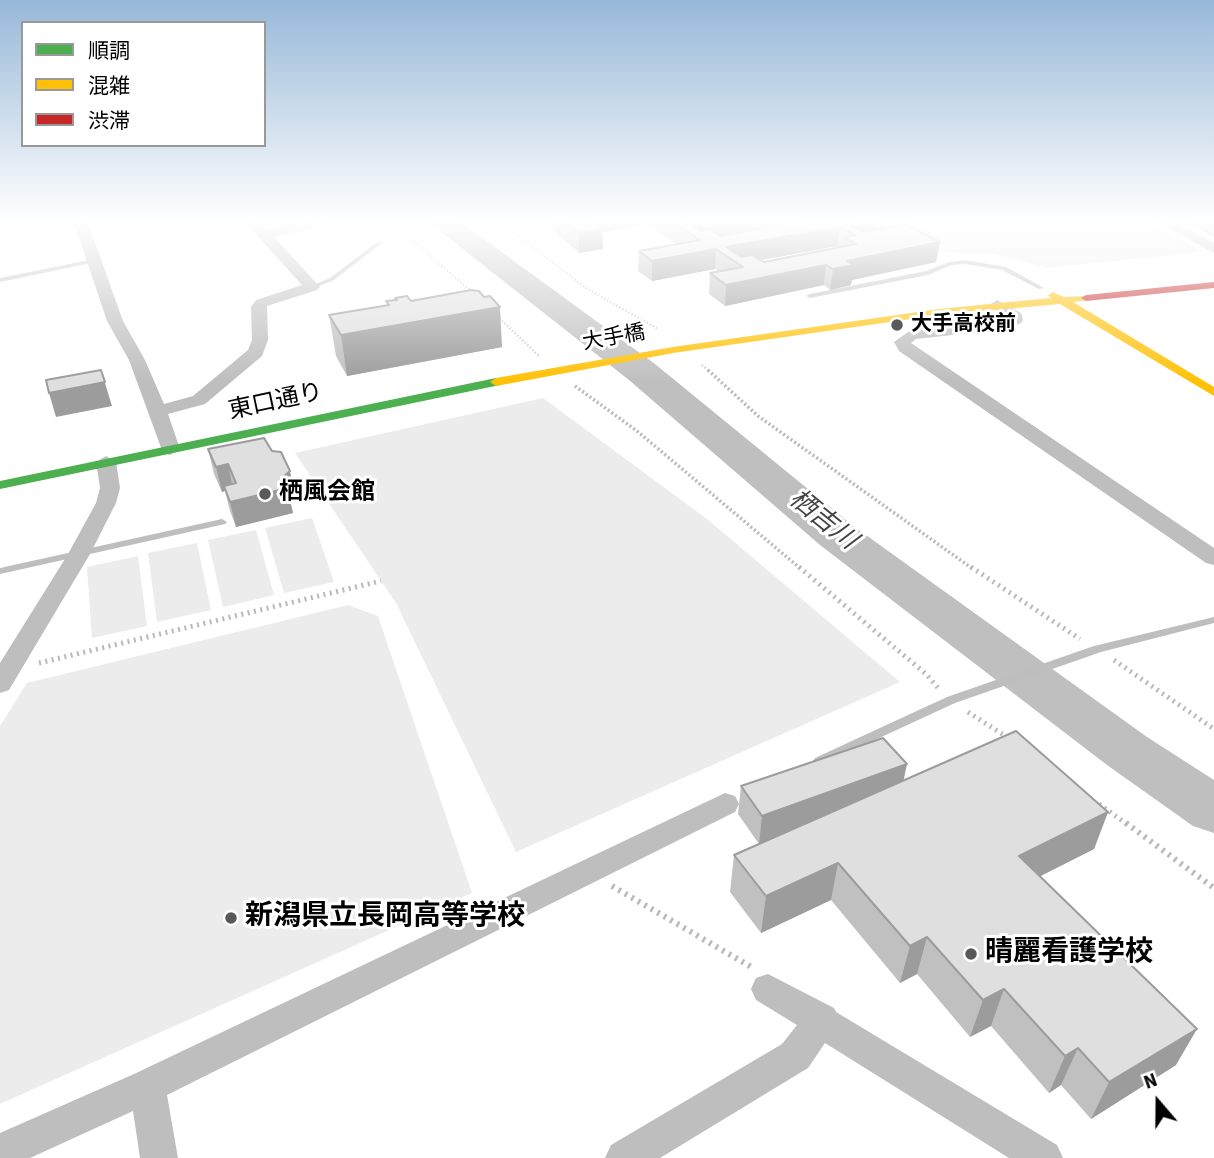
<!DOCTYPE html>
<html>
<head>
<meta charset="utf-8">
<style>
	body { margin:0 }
	#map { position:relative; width:1214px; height:1158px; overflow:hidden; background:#fff; font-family:"Source Sans 3","Noto Sans JP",sans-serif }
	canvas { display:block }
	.legend { position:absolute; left:21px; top:21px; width:245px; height:126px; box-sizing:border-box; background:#fff; border:2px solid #999; margin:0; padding:9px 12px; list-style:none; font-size:21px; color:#000 }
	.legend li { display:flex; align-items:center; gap:14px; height:35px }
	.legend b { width:35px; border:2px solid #999 }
	.north { position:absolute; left:1123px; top:1067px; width:70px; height:70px; -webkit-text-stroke:5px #fff; paint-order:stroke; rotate:340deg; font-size:19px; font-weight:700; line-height:28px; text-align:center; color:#000 }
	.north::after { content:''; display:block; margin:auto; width:24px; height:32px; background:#000; clip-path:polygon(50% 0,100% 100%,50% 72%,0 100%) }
</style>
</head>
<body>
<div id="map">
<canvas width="1214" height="1158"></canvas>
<ul class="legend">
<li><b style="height:9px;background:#4caf50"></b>順調</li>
<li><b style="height:9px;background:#ffc107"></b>混雑</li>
<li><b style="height:9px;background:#c62828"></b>渋滞</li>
</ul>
<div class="north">N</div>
</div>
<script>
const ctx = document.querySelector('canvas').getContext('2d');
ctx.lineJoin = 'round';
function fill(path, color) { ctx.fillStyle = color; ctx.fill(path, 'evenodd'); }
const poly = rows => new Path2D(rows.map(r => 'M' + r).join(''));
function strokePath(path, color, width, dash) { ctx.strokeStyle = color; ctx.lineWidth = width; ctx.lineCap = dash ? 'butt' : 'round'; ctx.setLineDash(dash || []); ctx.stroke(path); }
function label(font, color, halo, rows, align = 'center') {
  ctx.font = font + ' "Source Sans 3","Noto Sans JP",sans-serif'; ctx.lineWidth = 6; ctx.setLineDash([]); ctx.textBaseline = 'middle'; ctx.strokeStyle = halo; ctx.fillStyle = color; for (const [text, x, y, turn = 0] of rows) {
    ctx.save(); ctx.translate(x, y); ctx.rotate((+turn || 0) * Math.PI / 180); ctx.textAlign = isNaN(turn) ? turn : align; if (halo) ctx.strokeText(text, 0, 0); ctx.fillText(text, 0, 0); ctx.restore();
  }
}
fill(poly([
	[883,220,1144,220,1203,252,1047,268,992,254,944,252],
	[543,398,707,519,900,682,516,852,396,603,295,453],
	[312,518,334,582,284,593,265,528],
	[256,530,274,595,223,607,208,540],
	[197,543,211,610,157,622,148,553],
	[138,556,147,626,92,638,87,567],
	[348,605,378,616,472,893,0,1104,0,726,27,683]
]), '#ececec');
fill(poly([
	[426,220,458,220,655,364,852,525,1147,737,1214,780,1214,833,1193,826,1107,765,820,545,629,380,426,220]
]), '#bfbfbf');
strokePath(poly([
	[389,220,473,293],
	[497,220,586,288,658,329],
	[497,316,539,356],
	[702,365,710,372]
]), '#b9b9b9', 2.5, [1, 2.5]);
strokePath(poly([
	[708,370,758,416,973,569],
	[575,386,637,431,801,569]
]), '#b9b9b9', 3.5, [2, 2.5]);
strokePath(poly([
	[799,567,926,674,939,689],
	[971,567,1080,639],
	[1114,660,1214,729],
	[39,663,381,581],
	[968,712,1010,739],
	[1099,804,1128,825]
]), '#b9b9b9', 5, [2, 4.5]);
strokePath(poly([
	[1126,823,1214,888],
	[612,886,753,968]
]), '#b9b9b9', 6, [2.5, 5]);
fill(poly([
	[377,242,382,243,334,280,314,288,309,287,330,278,377,242],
	[94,259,97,261,96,262,0,282,0,278,94,259],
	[965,260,1006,267,1044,288,1039,289,1002,270,965,264,952,265,928,275,810,298,806,296,810,294,926,271,949,262,965,260],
	[222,519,227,522,225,524,0,574,0,568,222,519],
	[1214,617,1214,623,1101,652,955,703,823,764,819,766,815,764,813,761,815,758,947,697,1094,646,1214,617]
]), '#bebebe');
fill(poly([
	[73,220,87,220,123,321,145,360,164,404,193,396,248,350,252,340,251,307,256,300,302,285,243,220,257,220,267,230,307,220,324,220,311,229,274,237,320,287,317,290,267,306,268,340,262,356,205,404,168,414,180,449,170,455,163,453,129,360,107,321,73,220],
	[1153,220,1170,220,1214,243,1214,253,1153,220],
	[997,300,1021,313,1023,320,1021,323,1007,329,916,339,911,343,1214,548,1214,565,1206,563,899,351,894,342,911,330,1003,320,1007,318,989,305,997,300],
	[106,456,116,462,120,488,116,503,90,554,9,690,0,693,0,663,68,554,96,503,100,488,96,462,106,456],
	[725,793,735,796,739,804,735,812,167,1095,178,1158,140,1158,133,1111,30,1158,0,1158,0,1133,134,1074,725,793],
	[768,974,834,1008,836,1012,1057,1145,1063,1158,1009,1158,825,1043,808,1068,660,1158,605,1158,611,1145,782,1044,797,1025,756,1000,751,989,756,978,768,974]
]), '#bebebe');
fill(poly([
	[496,378,502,382,500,385,0,489,0,481,496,378]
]), '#4caf50');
fill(poly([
	[1053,292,1064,297,1090,296,1090,300,1073,302,1214,387,1214,396,1060,304,939,315,673,353,496,386,490,382,496,378,673,347,939,309,1051,298,1048,295,1053,292]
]), '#ffc107');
fill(poly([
	[1214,282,1214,288,1086,301,1081,298,1086,295,1214,282]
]), '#c62828');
fill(poly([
	[545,220,884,220,883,228,940,242,936,262,852,280,851,285,830,290,824,285,725,306,709,294,710,273,719,271,715,269,652,281,638,271,639,251,676,244,647,224,603,232,603,249,579,253,545,223],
	[837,246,839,247,764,262,761,260],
	[1183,220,1214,220,1214,237],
	[395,298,411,301,502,347,347,376,336,356,329,315,387,305,386,301,396,300],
	[208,449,295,496,290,500,293,513,236,527,230,511,225,491,222,492,214,474],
	[904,780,1108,812,1094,849,1040,876,1176,1065,1091,1119,1061,1085,1049,1093,991,1026,970,1037,917,974,900,983,831,900,761,933,730,892,734,855,759,844,738,814,741,786]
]), '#c0c0c0');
fill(poly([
	[590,220,647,220,647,224,603,232,603,249,579,253,579,233],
	[707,220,797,220,797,222,700,240,689,223],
	[876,220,884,220,881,238,855,235,850,225],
	[840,227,837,246,740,264,726,247],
	[940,242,936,262,852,280,851,285,830,290,833,269,847,261],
	[716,249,715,269,652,281,652,261],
	[826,265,824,285,725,306,726,285],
	[500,307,502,347,347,376,341,335],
	[101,370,112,406,56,417,49,393],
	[228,464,233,489,224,486,225,491,222,492,216,467],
	[290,471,295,496,290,500,293,513,236,527,230,502,283,477],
	[907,764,901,793,759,844,762,816],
	[1108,812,1094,849,1007,893,1019,856],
	[838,863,831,900,761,933,766,896],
	[927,937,917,974,900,983,910,946],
	[1004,989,991,1026,970,1037,983,1000],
	[1197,1029,1176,1065,1091,1119,1109,1082],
	[1078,1048,1061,1085,1049,1093,1065,1056]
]), '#9c9c9c');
const building = poly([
	[563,220,591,220,603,229,579,233,563,220],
	[670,220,707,220,689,223,700,231,710,229,720,236,808,220,877,220,850,225,863,232,904,224,940,242,847,261,854,265,833,269,826,265,726,285,710,273,743,267,716,249,652,261,639,251,700,240,670,220],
	[840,227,855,235,844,238,856,244,764,262,752,255,741,257,726,247,840,227],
	[471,290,479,291,484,297,490,296,500,307,341,335,329,315,389,305,386,301,397,300,395,298,407,296,411,301,471,290],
	[101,370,105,382,49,393,46,380,101,370],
	[264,438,272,451,281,452,290,471,283,477,288,488,230,502,224,486,236,483,228,464,216,467,208,449,264,438],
	[1016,731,1108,812,1019,856,1197,1029,1109,1082,1078,1048,1065,1056,1004,989,983,1000,927,937,910,946,838,863,766,896,734,855,1016,731],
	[883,738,907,764,762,816,741,786,883,738]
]);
fill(building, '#dfdfdf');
strokePath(building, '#9c9c9c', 2);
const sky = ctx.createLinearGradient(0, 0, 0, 382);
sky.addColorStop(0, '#97b8d8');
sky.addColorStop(0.58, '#fff');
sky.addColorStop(1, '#ffffff00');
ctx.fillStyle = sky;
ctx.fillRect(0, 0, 1214, 382);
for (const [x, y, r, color] of [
	[897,325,7,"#595959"],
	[265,494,7,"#595959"],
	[231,918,7,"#595959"],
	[971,954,7,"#595959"]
]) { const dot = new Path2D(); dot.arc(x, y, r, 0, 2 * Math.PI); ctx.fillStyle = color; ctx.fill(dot); strokePath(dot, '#fff', 2.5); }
label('bold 21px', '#000', '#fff', [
	["大手高校前",911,325]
], 'left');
label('21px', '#000', '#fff', [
	["大手橋",614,339,-10]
]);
label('24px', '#000', '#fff', [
	["東口通り",276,403,-12]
]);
label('bold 24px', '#000', '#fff', [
	["栖風会館",279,494]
], 'left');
label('italic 26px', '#444', '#fff', [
	["栖吉川",822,521,39]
]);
label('bold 28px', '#000', '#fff', [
	["新潟県立長岡高等学校",245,918],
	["晴麗看護学校",985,954]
], 'left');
</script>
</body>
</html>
